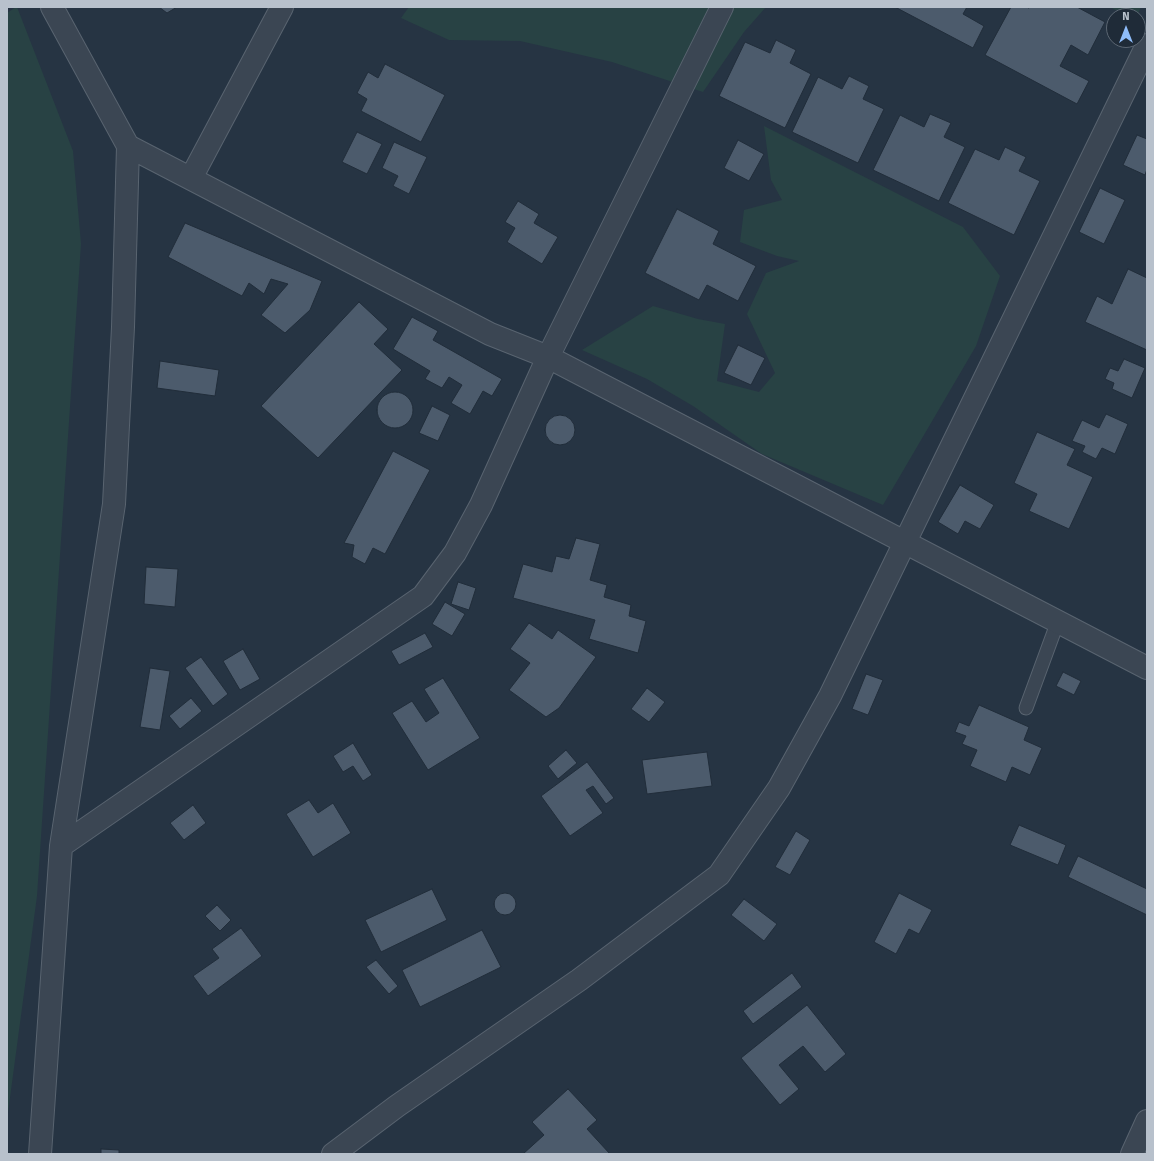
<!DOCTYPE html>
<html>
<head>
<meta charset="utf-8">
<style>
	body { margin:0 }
	#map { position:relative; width:1154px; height:1161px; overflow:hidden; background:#263443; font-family:"Fira Sans",sans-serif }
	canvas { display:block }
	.frame { position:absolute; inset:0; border:8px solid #b8c1cc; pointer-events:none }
	.north { position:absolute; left:1106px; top:8px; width:40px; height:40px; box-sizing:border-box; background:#1f2b38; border:1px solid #5c6773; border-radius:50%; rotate:0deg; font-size:11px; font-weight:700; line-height:16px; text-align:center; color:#b8c1cc }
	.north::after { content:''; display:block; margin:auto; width:14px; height:18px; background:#8fbdfa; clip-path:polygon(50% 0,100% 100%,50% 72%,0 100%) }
</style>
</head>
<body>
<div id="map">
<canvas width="1154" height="1161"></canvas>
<div class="frame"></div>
<div class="north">N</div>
</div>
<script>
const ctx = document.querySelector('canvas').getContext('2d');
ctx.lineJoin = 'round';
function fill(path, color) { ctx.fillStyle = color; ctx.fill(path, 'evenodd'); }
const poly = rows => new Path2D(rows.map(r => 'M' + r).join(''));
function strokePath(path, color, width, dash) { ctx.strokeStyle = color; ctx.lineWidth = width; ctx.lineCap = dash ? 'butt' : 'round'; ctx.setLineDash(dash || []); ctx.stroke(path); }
fill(poly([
	[16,7,17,7,73,151,81,244,37,896,7,1120,7,13],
	[409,7,766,7,744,32,703,92,612,62,520,41,449,40,401,18],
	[1110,7,1141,7,1137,16,1127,16],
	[764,126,963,227,1000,276,976,346,883,505,762,454,693,406,647,379,582,350,653,306,698,319,725,324,717,381,759,392,775,373,747,314,766,273,799,261,777,256,740,242,744,210,782,200,771,180]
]), '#284244');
const building = poly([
	[159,7,177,7,167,13,159,7],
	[895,7,967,7,963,14,984,26,973,48,895,7],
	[1011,7,1026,7,1029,8,1029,7,1077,7,1105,22,1088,55,1071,45,1060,66,1089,81,1077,104,985,55,1011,7],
	[776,40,796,50,790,63,811,74,785,128,719,96,745,42,770,53,776,40],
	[385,64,445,95,421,142,361,111,367,99,357,93,368,72,378,78,385,64],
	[849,76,869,86,863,99,884,109,858,163,792,132,818,77,842,89,849,76],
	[930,114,951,123,944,137,965,147,939,201,873,170,900,115,924,127,930,114],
	[357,132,382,144,367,174,342,162,357,132],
	[1137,135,1147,139,1147,169,1145,175,1123,165,1137,135],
	[738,140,764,154,749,181,724,168,738,140],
	[394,142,427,157,409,194,393,186,398,176,382,168,394,142],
	[1005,147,1026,157,1019,171,1040,181,1014,235,948,203,975,149,999,160,1005,147],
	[1100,188,1125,200,1104,244,1079,232,1100,188],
	[518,201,539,214,534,223,558,237,542,264,507,242,515,228,505,222,518,201],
	[677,209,719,231,713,244,756,266,738,301,707,285,699,300,645,273,677,209],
	[185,223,322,281,310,310,285,333,261,315,288,284,271,279,264,294,249,283,242,296,168,257,185,223],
	[1128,269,1147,278,1147,350,1085,322,1097,296,1112,304,1128,269],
	[359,302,388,329,374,344,402,370,318,458,261,406,359,302],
	[412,317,438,331,433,340,502,379,492,396,483,391,470,414,451,403,462,385,449,377,442,388,425,379,430,371,393,349,412,317],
	[738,345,765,358,751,385,724,373,738,345],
	[1124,359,1145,368,1132,398,1112,389,1114,383,1105,379,1110,368,1118,371,1124,359],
	[160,361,219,370,215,396,157,388,160,361],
	'377 410a18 18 0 1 1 36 0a18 18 0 1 1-36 0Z',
	[432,406,450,415,438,441,419,433,432,406],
	[1106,414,1128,424,1115,454,1102,448,1096,459,1082,452,1085,446,1072,441,1082,420,1099,428,1106,414],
	'545 430a15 15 0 1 1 30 0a15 15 0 1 1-30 0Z',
	[1037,432,1075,449,1067,465,1093,477,1069,529,1029,511,1037,494,1014,483,1037,432],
	[393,451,430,470,385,554,373,548,365,564,352,557,354,545,344,543,393,451],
	[960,485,994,505,980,529,965,521,958,534,938,522,960,485],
	[576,538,600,544,590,580,607,585,604,597,631,605,629,616,646,621,638,653,589,639,595,620,513,598,523,564,552,572,556,556,569,559,576,538],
	[146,567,178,569,175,607,144,604,146,567],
	[458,582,476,588,469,610,451,604,458,582],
	[445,602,465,614,452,636,432,624,445,602],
	[529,623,552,639,558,630,596,657,559,708,546,717,509,690,530,663,510,649,529,623],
	[425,633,433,647,399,665,391,651,425,633],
	[243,649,260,679,240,690,223,661,243,649],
	[201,657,228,694,213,706,185,668,201,657],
	[150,668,170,671,160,730,140,727,150,668],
	[1063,672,1081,681,1074,695,1056,686,1063,672],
	[866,674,883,680,868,715,852,709,866,674],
	[443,678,480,738,428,770,392,713,412,701,426,722,439,713,424,689,443,678],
	[647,688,665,702,649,722,631,709,647,688],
	[191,698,202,711,180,729,169,716,191,698],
	[979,705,1029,727,1024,740,1042,748,1030,775,1012,767,1006,782,970,766,977,750,962,744,966,736,955,732,959,722,969,726,979,705],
	[353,743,372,775,363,781,353,766,343,772,333,756,353,743],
	[566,750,577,763,558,779,548,766,566,750],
	[707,752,712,786,647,794,642,760,707,752],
	[587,762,614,798,606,804,593,786,586,790,603,813,570,836,541,796,587,762],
	[309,800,318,813,333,803,351,833,313,857,286,814,309,800],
	[193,805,206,823,184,840,170,823,193,805],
	[1019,825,1066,845,1058,865,1010,845,1019,825],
	[796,831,810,840,790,875,775,867,796,831],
	[1078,856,1147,889,1147,915,1068,877,1078,856],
	[432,889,447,920,381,952,365,920,432,889],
	'494 904a11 11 0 1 1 22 0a11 11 0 1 1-22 0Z',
	[899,893,932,910,919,934,909,929,896,954,874,942,899,893],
	[744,899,777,924,764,941,731,915,744,899],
	[217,905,231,920,220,931,205,916,217,905],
	[241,928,262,956,208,996,193,976,219,958,212,949,241,928],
	[482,930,501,967,420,1007,402,970,482,930],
	[376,960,398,986,389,994,366,967,376,960],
	[792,973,802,987,753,1024,743,1011,792,973],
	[807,1005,846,1054,825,1072,803,1046,779,1065,799,1089,780,1105,741,1058,807,1005],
	[568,1089,597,1120,587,1129,610,1154,523,1154,544,1135,532,1122,568,1089],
	[101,1149,119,1150,119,1154,101,1154,101,1149]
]);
fill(building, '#4c5b6c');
strokePath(building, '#212d3a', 1);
const lane = poly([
	[1026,708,1058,621]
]);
const street = poly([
	[128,146,490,334,548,357,1147,668],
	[191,178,282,7],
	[61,846,423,596,455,553,481,505,548,357,722,7],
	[40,1154,61,846,114,504,123,327,128,146,52,7],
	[333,1154,397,1106,579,980,719,875,779,788,830,696,1147,45],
	[1132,1154,1147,1121]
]);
strokePath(lane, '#596470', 15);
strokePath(street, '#596470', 24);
strokePath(lane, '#3b4653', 13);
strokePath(street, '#3b4653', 22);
</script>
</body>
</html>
